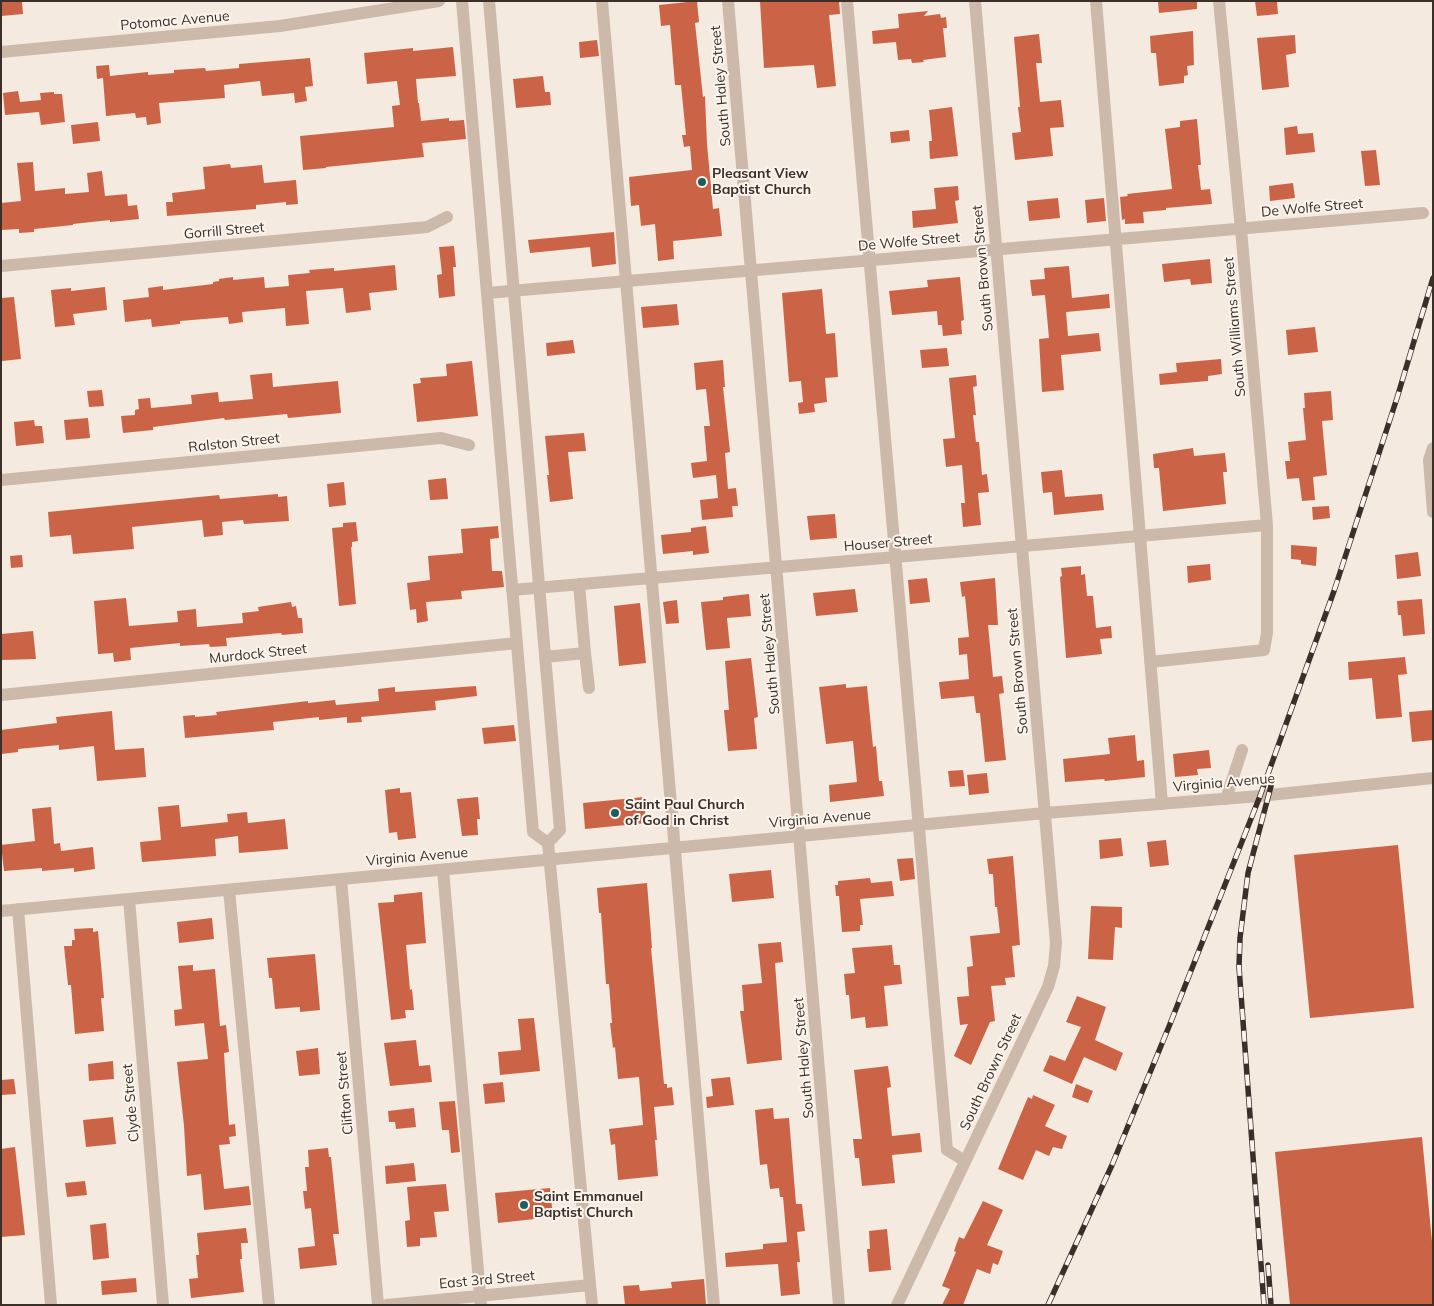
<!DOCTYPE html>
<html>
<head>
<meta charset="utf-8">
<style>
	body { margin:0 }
	#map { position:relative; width:1434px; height:1306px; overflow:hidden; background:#f4eadf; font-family:Mulish,sans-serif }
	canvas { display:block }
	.frame { position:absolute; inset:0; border:2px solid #3b2f2a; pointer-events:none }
</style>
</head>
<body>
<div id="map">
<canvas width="1434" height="1306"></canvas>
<div class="frame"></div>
</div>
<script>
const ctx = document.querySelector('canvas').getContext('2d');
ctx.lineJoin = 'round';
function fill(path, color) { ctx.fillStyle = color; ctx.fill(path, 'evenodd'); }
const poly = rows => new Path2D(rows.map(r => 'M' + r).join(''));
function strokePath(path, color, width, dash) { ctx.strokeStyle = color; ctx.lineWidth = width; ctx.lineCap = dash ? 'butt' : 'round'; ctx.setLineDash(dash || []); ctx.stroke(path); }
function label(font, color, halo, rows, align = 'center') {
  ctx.font = font + ' Mulish,sans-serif'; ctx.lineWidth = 4; ctx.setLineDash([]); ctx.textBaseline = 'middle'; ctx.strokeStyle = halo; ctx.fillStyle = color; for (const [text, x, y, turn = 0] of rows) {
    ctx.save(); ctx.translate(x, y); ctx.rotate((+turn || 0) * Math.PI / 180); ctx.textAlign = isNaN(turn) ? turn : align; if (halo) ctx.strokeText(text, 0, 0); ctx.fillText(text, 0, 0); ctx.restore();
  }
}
fill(poly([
	[1,1,22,1,23,14,1,16],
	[697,1,699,22,695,23,703,97,705,96,707,144,713,209,719,208,722,236,673,241,674,259,658,261,655,224,641,226,639,205,631,206,629,177,692,170,690,146,684,147,682,135,686,135,681,85,675,85,670,25,661,26,659,5],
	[760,1,839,1,840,14,829,15,836,86,817,88,814,65,764,68],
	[1158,1,1197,1,1197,9,1159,13],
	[1255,1,1277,1,1278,14,1257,16],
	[928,11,924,16,940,14,941,18,946,17,947,28,943,28,946,57,923,60,924,62,912,63,911,59,898,60,896,42,873,44,872,31,899,28,898,14],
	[1193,31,1194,65,1187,66,1188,75,1184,76,1184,83,1159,86,1156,53,1151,53,1150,36],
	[1039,34,1042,63,1036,63,1040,102,1061,100,1064,127,1050,128,1053,156,1015,160,1012,133,1021,132,1018,107,1020,107,1014,37],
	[1295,35,1296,53,1286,55,1289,87,1262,90,1257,38],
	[597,40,599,56,580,58,579,42],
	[453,47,456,76,416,79,418,103,419,103,421,121,449,118,449,121,464,120,466,139,422,143,424,157,326,167,326,168,303,170,300,136,394,127,392,106,400,105,397,81,367,84,364,53,413,48,413,51],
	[310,58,313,86,305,87,307,101,295,103,294,93,262,96,260,81,224,85,225,98,159,103,161,123,147,125,146,117,136,118,135,113,106,116,103,78,97,79,96,66,109,65,110,76,148,72,148,75,174,73,174,70,205,68,206,71,239,68,239,64],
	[543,76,545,92,550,92,551,105,516,108,513,79],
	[18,91,20,102,41,100,40,93,54,92,54,94,62,94,65,122,41,125,39,112,5,115,3,93],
	[952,107,958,156,930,159,929,141,932,141,929,110],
	[1197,119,1201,165,1198,165,1201,190,1210,189,1212,204,1166,208,1166,210,1143,212,1144,223,1125,224,1125,219,1122,220,1120,197,1128,196,1127,194,1172,189,1165,129,1180,127,1180,121],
	[98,122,100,141,73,144,71,125],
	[1297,126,1298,134,1313,133,1315,152,1286,155,1284,128],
	[909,130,910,141,891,143,890,132],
	[1376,150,1380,185,1365,186,1361,151],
	[33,162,35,191,65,188,65,194,89,192,87,173,102,171,105,196,127,194,128,206,137,205,139,219,110,222,110,220,73,224,73,225,34,229,34,232,19,233,19,229,1,230,1,203,21,201,17,163],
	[230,164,231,168,262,165,264,183,296,180,298,204,286,205,286,202,256,205,256,209,167,216,166,202,173,202,172,193,205,189,203,167],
	[1293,183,1295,198,1270,201,1269,186],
	[958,186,959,200,955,201,958,223,913,228,912,211,936,209,934,188],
	[1058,198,1060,218,1029,221,1027,201],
	[1104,198,1106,221,1087,223,1085,200],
	[614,232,616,264,592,267,590,247,530,253,528,240],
	[454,246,456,267,453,267,455,296,439,298,437,275,442,274,439,247],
	[1210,259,1212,283,1191,285,1190,279,1164,282,1162,264],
	[395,265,397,290,369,293,371,310,346,313,343,288,306,291,309,324,286,326,285,308,242,312,243,322,229,324,228,317,180,321,180,324,152,327,151,319,125,322,123,300,149,297,148,288,163,286,163,290,213,284,213,282,219,281,219,279,233,277,233,280,264,277,265,288,289,286,288,275,310,273,309,270,334,268,334,271],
	[1069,266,1072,298,1109,294,1110,308,1066,312,1068,336,1099,333,1101,351,1061,355,1064,390,1042,392,1039,339,1049,338,1045,295,1032,296,1030,280,1045,279,1044,268],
	[960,277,964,320,961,321,962,334,943,336,942,325,938,325,937,311,892,315,889,291,928,287,927,280],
	[105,287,107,310,73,314,75,325,55,327,51,290,71,288,71,291],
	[822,289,826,334,835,333,838,377,825,378,827,402,814,404,815,412,799,414,798,403,803,402,801,381,789,382,782,293],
	[14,297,21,359,2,361,1,298],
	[677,304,679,325,643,328,641,307],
	[1315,327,1318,352,1288,355,1286,330],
	[573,340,575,353,547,356,546,343],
	[947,348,949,366,922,368,920,350],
	[1221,359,1222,374,1208,376,1208,381,1160,385,1159,374,1177,372,1176,363],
	[723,360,725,387,723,387,730,452,725,453,728,489,736,488,738,506,732,506,733,517,702,520,700,500,718,498,716,475,693,478,691,463,707,461,704,426,710,426,706,389,696,390,694,363],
	[472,361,478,416,417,422,413,384,421,383,420,378,447,376,446,364],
	[272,373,273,387,338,381,341,413,288,418,287,414,225,420,224,418,153,427,153,430,123,433,121,416,135,415,135,410,139,409,138,399,150,398,151,408,192,404,191,395,218,392,219,402,253,399,250,375],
	[976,375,977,386,973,387,976,415,973,415,976,442,979,442,982,475,987,474,989,492,978,493,981,525,963,527,961,503,965,503,962,465,946,467,943,439,955,438,949,378],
	[102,390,104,406,89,407,87,391],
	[1331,391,1333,420,1322,421,1327,475,1313,477,1315,500,1302,501,1299,478,1287,479,1285,461,1290,461,1288,442,1306,440,1303,408,1305,408,1304,393],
	[88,418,90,438,66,440,64,420],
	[34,420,35,426,42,426,44,443,16,446,14,422],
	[584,433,586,451,568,452,573,499,550,502,547,475,549,475,545,436],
	[1193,448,1194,456,1225,453,1227,472,1223,472,1226,504,1163,511,1159,468,1154,468,1153,454],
	[1062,470,1065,497,1102,494,1104,510,1054,515,1052,492,1043,493,1041,472],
	[446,478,448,499,430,500,428,480],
	[344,482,346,505,329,507,327,484],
	[278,494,278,497,287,496,289,521,244,524,243,520,222,522,223,535,204,537,202,520,132,527,134,549,73,554,71,535,50,537,48,512,219,495,220,499],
	[1329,506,1330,518,1313,520,1312,507],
	[835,514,837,538,810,540,807,516],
	[356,522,358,541,352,542,352,547,351,547,356,604,339,606,332,528,343,527,343,523],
	[498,526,499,538,490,539,492,571,502,571,504,587,461,591,462,599,426,602,428,621,417,623,416,609,410,610,407,583,430,580,428,556,463,553,461,529],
	[706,526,709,553,693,555,693,551,663,554,661,535,691,532,691,528],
	[1291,545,1317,547,1316,566,1301,564,1301,560,1291,559],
	[1418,552,1421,576,1397,579,1395,555],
	[22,555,23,567,11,568,10,556],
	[1210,564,1211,580,1188,583,1187,566],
	[1081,566,1081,575,1085,574,1087,596,1093,596,1096,628,1111,626,1112,638,1100,639,1102,654,1066,658,1060,577,1062,576,1061,568],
	[927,578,930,602,910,604,908,580],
	[995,578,998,625,988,625,993,677,1002,676,1004,693,999,694,1006,760,985,762,980,713,976,713,974,696,941,699,939,682,969,679,967,654,959,655,958,638,969,637,965,596,962,597,960,582],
	[855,589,858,612,816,616,813,593],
	[749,594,751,616,727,618,730,648,706,650,701,602,723,600,723,597],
	[126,598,129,626,178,622,177,611,196,609,197,627,243,623,242,613,259,611,258,607,291,602,292,607,296,606,298,618,302,618,303,633,282,635,281,633,226,638,227,646,210,647,209,644,180,646,180,643,130,648,131,660,114,662,113,653,98,654,94,601],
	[1422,599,1425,634,1403,636,1401,615,1398,615,1397,601],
	[677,600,679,623,666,624,663,602],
	[640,603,646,663,619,666,614,606],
	[33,631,36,659,1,660,1,634],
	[1405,657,1407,674,1398,675,1402,717,1376,719,1372,678,1349,680,1348,662],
	[751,658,758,717,754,718,757,749,728,751,724,710,729,710,725,661],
	[846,684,846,688,867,686,873,747,876,746,879,781,882,781,884,796,830,802,829,785,857,782,853,741,826,744,819,687],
	[476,686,477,696,435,701,436,710,361,717,362,722,347,723,347,717,319,720,319,717,273,722,274,730,185,738,183,716,195,715,195,717,217,715,216,712,308,701,308,703,335,700,336,705,379,701,378,689,395,687,395,692],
	[1433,710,1433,740,1412,742,1409,712],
	[112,711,115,750,144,748,146,777,97,781,94,746,59,750,59,745,18,749,18,752,1,754,1,730,57,723,56,717],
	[514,725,516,741,484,744,482,728],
	[1135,735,1137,761,1144,760,1145,777,1105,781,1104,779,1065,782,1063,759,1110,754,1108,738],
	[1209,750,1211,768,1197,769,1198,775,1175,777,1173,754],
	[963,770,965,786,950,787,948,771],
	[987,773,989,793,969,795,967,775],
	[400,788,400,793,411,792,416,838,398,840,397,832,389,833,385,790],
	[478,797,480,819,477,819,478,835,462,836,457,799],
	[644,797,646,823,585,829,583,803],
	[179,805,181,827,228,822,227,814,247,812,248,823,285,819,288,849,239,853,238,836,215,839,216,856,142,862,140,842,161,840,158,807],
	[51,807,54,844,60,843,61,851,93,847,95,869,74,872,74,868,42,871,42,868,4,871,1,845,35,841,32,809],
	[1121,838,1123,856,1100,859,1099,840],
	[1166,840,1169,865,1150,867,1147,842],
	[1398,845,1414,1008,1310,1018,1294,855],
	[1013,856,1020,945,1012,946,1015,977,1005,978,1006,985,991,986,995,1021,990,1022,971,1065,954,1056,968,1024,960,1025,957,997,969,996,967,967,973,966,970,936,1000,933,997,907,995,907,993,874,989,874,987,859],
	[913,858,915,879,900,881,897,859],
	[771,870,774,898,732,902,729,874],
	[870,878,871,883,892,881,894,896,860,899,863,925,860,925,860,931,842,932,839,896,836,896,835,885,838,885,838,881],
	[647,883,652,948,651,948,664,1084,667,1084,667,1088,672,1087,674,1105,654,1107,657,1140,655,1140,658,1176,618,1180,615,1144,611,1145,609,1129,643,1125,639,1077,618,1079,615,1047,613,1048,610,1023,612,1023,609,984,606,984,601,913,599,913,597,888],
	[422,892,426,943,406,945,410,990,412,989,414,1010,405,1010,406,1018,391,1020,378,903,394,902,394,895],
	[1091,906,1122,907,1122,928,1115,927,1113,960,1088,959],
	[212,918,214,939,179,943,177,922],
	[93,928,93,932,98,931,104,998,101,998,104,1031,75,1034,71,985,68,985,64,946,72,946,72,940,75,940,74,929],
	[781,942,783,962,775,963,782,1060,747,1064,740,1011,744,1011,742,985,762,983,758,944],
	[892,945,894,965,900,965,902,984,884,986,888,1026,866,1028,865,1017,851,1019,849,995,846,995,844,974,855,973,852,948],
	[315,954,320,1010,300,1012,300,1007,275,1009,272,978,269,978,267,958],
	[193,965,193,971,215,969,220,1026,226,1025,229,1052,224,1053,226,1085,229,1125,235,1124,236,1136,229,1137,230,1144,219,1145,224,1189,249,1186,251,1205,204,1210,201,1174,187,1176,184,1126,177,1062,208,1059,204,1023,175,1026,174,1010,182,1009,178,966],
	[1077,996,1106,1007,1095,1040,1123,1053,1116,1071,1084,1057,1072,1084,1043,1071,1050,1055,1065,1061,1081,1027,1066,1022],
	[534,1018,540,1071,500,1075,498,1052,521,1050,518,1019],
	[416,1040,419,1066,430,1065,432,1082,390,1086,384,1043],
	[318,1048,320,1074,299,1076,296,1051],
	[113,1061,114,1079,89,1081,88,1064],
	[888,1066,891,1087,887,1088,892,1136,920,1133,922,1152,892,1155,895,1183,862,1186,859,1158,855,1158,853,1139,862,1139,854,1070],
	[730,1077,734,1105,707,1108,706,1097,713,1096,711,1079],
	[14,1079,16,1094,1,1095,1,1080],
	[503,1082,505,1102,485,1104,483,1084],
	[1076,1084,1093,1091,1088,1103,1072,1097],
	[1033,1095,1055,1105,1045,1126,1067,1136,1062,1149,1053,1147,1049,1156,1036,1150,1023,1180,998,1169,1028,1097,1032,1099],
	[455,1101,460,1152,451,1153,449,1130,442,1130,439,1102],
	[414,1108,416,1127,396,1129,395,1122,389,1122,388,1111],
	[773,1108,774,1119,789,1118,796,1204,802,1204,805,1231,797,1232,800,1262,797,1262,800,1294,781,1296,778,1264,726,1267,725,1253,763,1249,763,1244,787,1242,783,1197,780,1197,779,1188,770,1189,767,1164,760,1165,755,1110],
	[113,1117,116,1144,86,1147,83,1120],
	[1422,1137,1433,1252,1433,1305,1290,1305,1275,1152],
	[15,1147,25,1235,1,1237,1,1149],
	[328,1148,329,1157,331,1157,339,1234,333,1234,337,1265,300,1269,298,1248,315,1246,311,1208,305,1209,303,1191,307,1191,305,1167,309,1167,308,1150],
	[414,1163,416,1181,386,1184,385,1166],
	[85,1181,87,1195,67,1197,65,1183],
	[446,1184,449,1211,434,1212,437,1237,420,1238,420,1246,407,1247,405,1221,410,1220,407,1187],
	[550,1188,553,1217,498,1223,495,1193],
	[983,1201,1003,1210,987,1245,1003,1251,998,1265,993,1263,990,1274,977,1269,963,1305,942,1305,950,1289,942,1286,956,1252,954,1251,959,1237,964,1239],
	[106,1223,109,1258,93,1260,90,1225],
	[246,1228,248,1243,241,1243,242,1259,240,1259,244,1292,191,1298,189,1279,198,1278,196,1255,199,1255,197,1233],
	[887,1229,891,1270,869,1272,867,1249,870,1249,869,1231],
	[136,1278,137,1292,102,1295,101,1281],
	[704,1279,706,1305,625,1305,623,1286,639,1285,640,1291,672,1288,671,1282]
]), '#cb6446');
strokePath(poly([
	[462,1,533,832,548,843],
	[489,1,560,830,548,843,592,1305],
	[602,1,714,1305],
	[728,1,839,1305],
	[847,1,947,1150,965,1161],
	[1096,1,1162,804],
	[1,52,280,26,439,1],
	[1,266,427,227,447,217],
	[487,293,1423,213],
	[1433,448,1429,460,1433,512],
	[1,480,441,438,469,445],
	[512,590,1267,525],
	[585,653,589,688],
	[545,657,585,653,579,584],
	[1150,662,1264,650,1267,633,1267,525,1241,229,1219,1],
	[1,695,517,643],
	[1226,799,1242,750],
	[443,870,481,1305],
	[341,879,378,1305],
	[229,890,269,1305],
	[129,899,163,1305],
	[18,909,51,1305],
	[1,911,1045,813,1260,796,1433,778],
	[387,1305,590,1285],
	[897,1305,1048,987,1054,966,1056,943,975,1]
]), '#cdb9aa', 12);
const rail = poly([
	[1268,1265,1271,1305],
	[1048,1305,1112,1165,1170,1024,1260,796,1334,591,1397,398,1433,278],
	[1264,1305,1239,967,1240,938,1248,873,1271,786]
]);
strokePath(rail, '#3b2f2a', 5.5);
strokePath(rail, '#fbf4ec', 4, [11]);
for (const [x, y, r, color] of [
	[702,182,5,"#1d5c5f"],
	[615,813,5,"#1d5c5f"],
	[524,1205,5,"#1d5c5f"]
]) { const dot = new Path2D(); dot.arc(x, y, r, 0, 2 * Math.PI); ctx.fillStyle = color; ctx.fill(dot); strokePath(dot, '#fbf4ec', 2); }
label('14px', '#3b2f2a', '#fbf4ec', [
	["Potomac Avenue",175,21,-5],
	["South Haley Street",721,86,-95],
	["De Wolfe Street",1312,208,-5],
	["Gorrill Street",224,231,-5],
	["De Wolfe Street",909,242,-5],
	["South Brown Street",983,268,-95],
	["South Williams Street",1235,327,-95],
	["Ralston Street",234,443,-6],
	["Houser Street",888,543,-5],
	["Murdock Street",258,654,-6],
	["South Haley Street",770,654,-95],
	["South Brown Street",1018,671,-95],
	["Virginia Avenue",1224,783,-5],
	["Virginia Avenue",820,819,-5],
	["Virginia Avenue",417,857,-5],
	["South Haley Street",804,1058,-95],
	["South Brown Street",991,1072,-65],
	["Clifton Street",345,1093,-95],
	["Clyde Street",131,1103,-95],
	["East 3rd Street",487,1280,-5]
]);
label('bold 14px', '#3b2f2a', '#fbf4ec', [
	["Pleasant View",712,174],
	["Baptist Church",712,190],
	["Saint Paul Church",625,805],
	["of God in Christ",625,821],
	["Saint Emmanuel",534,1197],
	["Baptist Church",534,1213]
], 'left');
</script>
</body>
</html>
